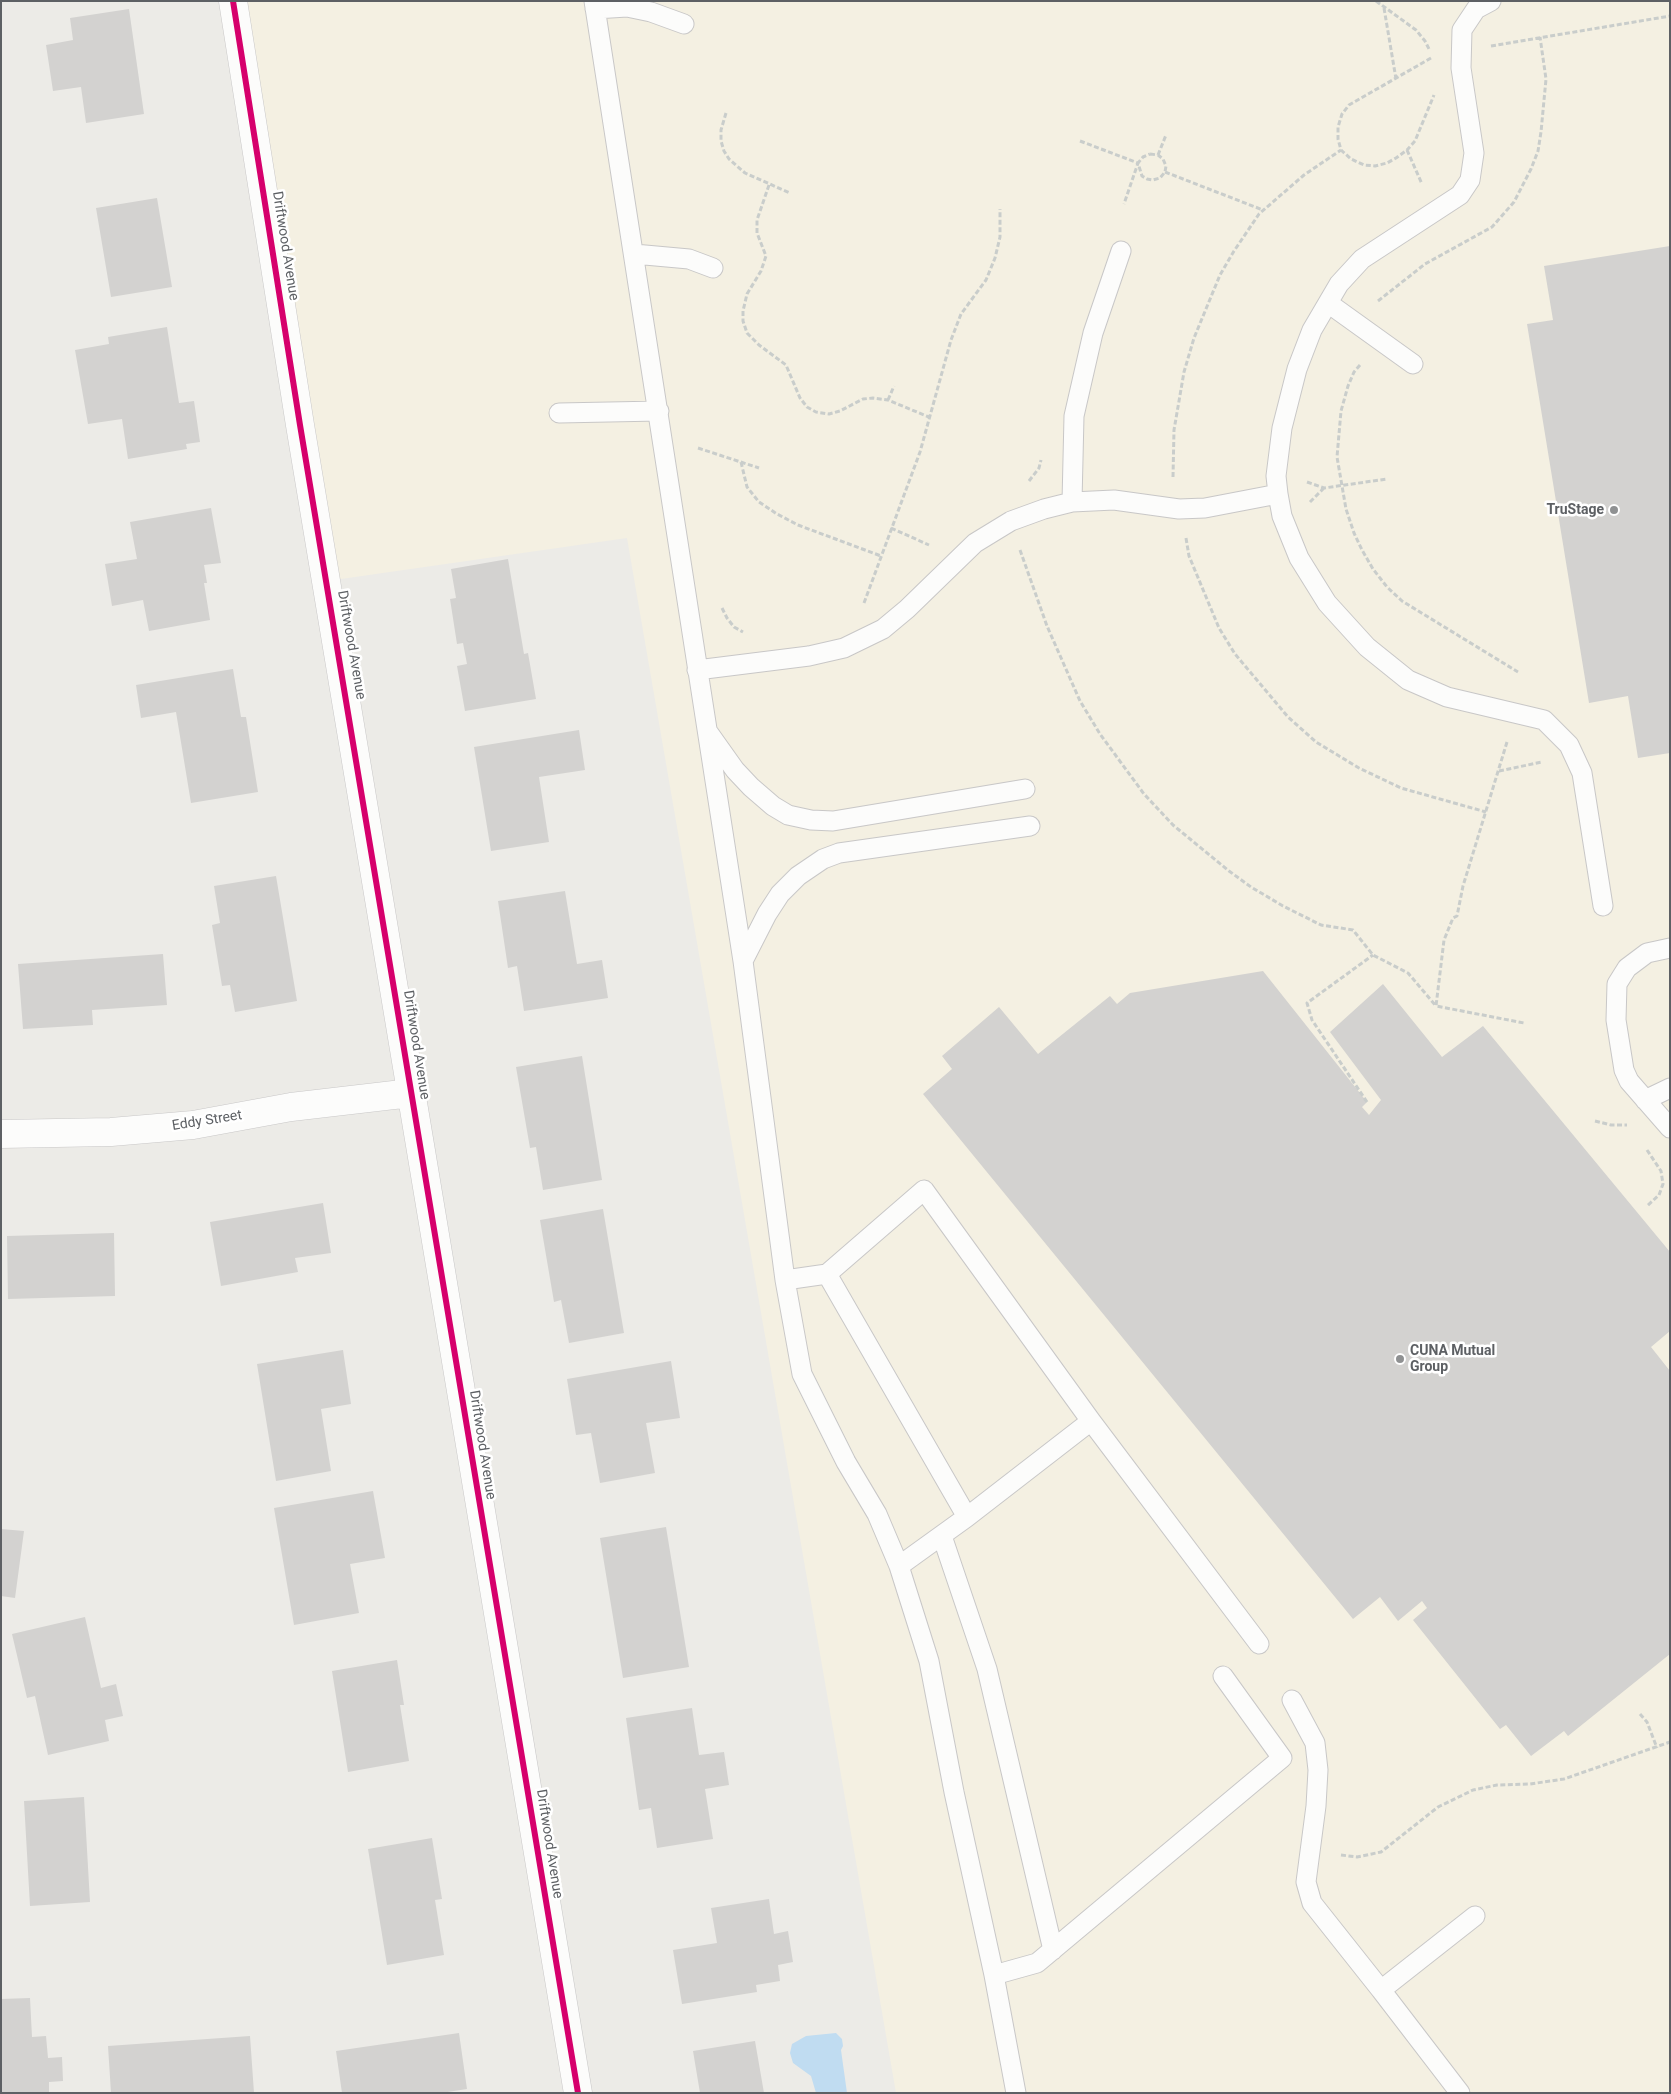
<!DOCTYPE html>
<html>
<head>
<meta charset="utf-8">
<style>
	body { margin:0 }
	#map { position:relative; width:1671px; height:2094px; overflow:hidden; background:#ecebe7; font-family:Roboto,sans-serif }
	canvas { display:block }
	.frame { position:absolute; inset:0; border:2px solid #5d6064; pointer-events:none }
</style>
</head>
<body>
<div id="map">
<canvas width="1671" height="2094"></canvas>
<div class="frame"></div>
</div>
<script>
const ctx = document.querySelector('canvas').getContext('2d');
ctx.lineJoin = 'round';
function fill(path, color) { ctx.fillStyle = color; ctx.fill(path, 'evenodd'); }
const poly = rows => new Path2D(rows.map(r => 'M' + r).join(''));
function strokePath(path, color, width, dash) { ctx.strokeStyle = color; ctx.lineWidth = width; ctx.lineCap = dash ? 'butt' : 'round'; ctx.setLineDash(dash || []); ctx.stroke(path); }
function label(font, color, halo, rows, align = 'center') {
  ctx.font = font + ' Roboto,sans-serif'; ctx.lineWidth = 5; ctx.setLineDash([]); ctx.textBaseline = 'middle'; ctx.strokeStyle = halo; ctx.fillStyle = color; for (const [text, x, y, turn = 0] of rows) {
    ctx.save(); ctx.translate(x, y); ctx.rotate((+turn || 0) * Math.PI / 180); ctx.textAlign = isNaN(turn) ? turn : align; if (halo) ctx.strokeText(text, 0, 0); ctx.fillText(text, 0, 0); ctx.restore();
  }
}
fill(poly([
	[233,1,1670,1,1670,2093,896,2093,627,538,327,581]
]), '#f4f0e2');
fill(poly([
	[836,2033,842,2039,843,2046,841,2050,847,2093,816,2093,811,2076,793,2063,790,2053,792,2044,806,2036]
]), '#c0dcf1');
fill(poly([
	[129,9,144,114,86,123,81,87,53,91,46,45,73,40,70,18],
	[157,198,172,287,111,297,96,208],
	[1670,246,1670,753,1638,758,1628,696,1589,703,1527,324,1553,320,1544,266],
	[167,327,179,403,194,401,200,442,186,444,187,449,128,459,122,419,88,424,75,350,109,344,108,337],
	[211,508,221,563,204,565,207,583,204,583,210,620,149,631,143,600,112,606,105,564,137,559,130,522],
	[508,559,524,654,528,653,536,699,465,711,457,666,467,664,463,643,457,644,450,599,456,598,451,569],
	[233,669,241,717,246,717,258,792,191,803,176,712,141,718,136,685],
	[579,730,585,770,539,777,549,842,491,851,474,747],
	[276,876,297,1001,235,1012,230,985,222,986,212,925,220,923,214,886],
	[565,891,577,964,602,960,608,998,524,1011,517,966,508,968,498,901],
	[163,954,167,1005,92,1010,93,1025,23,1029,18,964],
	[1263,971,1367,1102,1362,1107,1369,1115,1381,1100,1330,1032,1383,984,1442,1057,1483,1026,1670,1252,1670,1331,1651,1347,1670,1371,1670,1654,1568,1736,1564,1731,1531,1756,1506,1725,1500,1729,1413,1620,1427,1608,1422,1601,1398,1621,1380,1597,1353,1619,923,1094,952,1069,942,1056,999,1007,1038,1054,1110,996,1117,1004,1130,993],
	[582,1056,602,1180,543,1190,536,1147,530,1148,516,1067],
	[323,1203,331,1253,295,1258,298,1272,221,1286,210,1222],
	[603,1209,624,1333,569,1343,561,1300,554,1302,540,1220],
	[114,1233,115,1296,8,1299,7,1236],
	[343,1350,351,1404,321,1409,331,1471,276,1481,257,1364],
	[671,1361,680,1418,646,1423,655,1473,600,1483,591,1433,576,1435,567,1379],
	[373,1491,385,1558,350,1564,359,1613,294,1625,274,1508],
	[666,1527,689,1667,623,1678,600,1538],
	[1,1529,24,1531,15,1598,1,1596],
	[85,1617,101,1688,116,1684,123,1716,105,1720,109,1741,48,1755,35,1696,27,1698,12,1634],
	[397,1660,404,1705,400,1705,409,1761,348,1772,332,1671],
	[692,1708,699,1755,724,1752,729,1785,705,1789,713,1839,657,1848,651,1808,639,1810,626,1718],
	[84,1797,90,1902,30,1906,24,1801],
	[432,1838,442,1899,435,1900,444,1955,387,1965,368,1849],
	[769,1899,774,1934,788,1931,793,1962,778,1965,780,1981,756,1985,757,1992,682,2004,673,1950,717,1943,711,1908],
	[30,1998,32,2037,46,2036,48,2058,62,2057,63,2081,49,2082,49,2093,1,2093,1,1999],
	[459,2033,467,2089,441,2093,342,2093,336,2051],
	[250,2036,254,2093,111,2093,108,2046],
	[755,2041,764,2093,700,2093,693,2051]
]), '#d3d2d0');
const service = poly([
	[594,1,743,961,785,1280,802,1374,846,1462,877,1514,899,1566,929,1661,954,1792,994,1975,1016,2093],
	[1491,1,1476,9,1462,30,1461,68,1474,153,1470,180,1460,195,1362,259,1339,284,1312,330,1297,369,1282,428,1276,476,1278,494,1282,516,1299,558,1327,603,1367,647,1408,680,1447,697,1544,720,1569,745,1582,773,1603,906],
	[595,9,627,7,651,12,684,24],
	[634,254,689,259,713,268],
	[1328,303,1413,364],
	[559,413,659,411],
	[1072,502,1074,416,1093,333,1121,251],
	[697,670,809,656,844,648,883,629,907,609,975,543,1011,521,1044,509,1072,502,1114,500,1179,509,1205,508,1278,494],
	[708,732,735,770,751,787,773,806,788,815,811,820,833,821,1025,789],
	[1670,948,1647,953,1627,968,1617,984,1616,1020,1624,1070,1629,1081,1670,1128],
	[743,961,767,914,780,894,798,876,823,859,839,853,1030,826],
	[1645,1100,1670,1088],
	[827,1274,967,1517],
	[785,1280,827,1274,924,1190,1091,1421,1259,1644],
	[942,1536,987,1669,1053,1950],
	[899,1566,967,1517,1091,1421],
	[1292,1700,1315,1743,1318,1770,1316,1806,1306,1882,1312,1903,1381,1990],
	[994,1975,1037,1963,1282,1758,1223,1676],
	[1460,2093,1381,1990,1475,1916]
]);
const minor = poly([
	[233,1,300,425,578,2093],
	[1,1134,111,1132,193,1125,291,1107,411,1093]
]);
strokePath(service, '#c8c7c7', 21);
strokePath(minor, '#c8c7c7', 29);
strokePath(poly([
	[1376,1,1416,30,1425,41,1430,51],
	[1384,8,1396,79],
	[1491,46,1670,16],
	[1431,58,1349,105,1342,114,1338,127,1338,139,1341,150,1351,159,1364,165,1375,166,1387,163,1396,158,1407,150,1415,141,1434,95],
	[726,113,721,130,721,141,724,151,729,159,745,173,790,193],
	[1080,141,1138,163,1124,204],
	[1407,150,1422,184],
	[1150,154,1158,155,1163,159,1166,166,1165,172,1160,178,1153,180,1147,179,1142,176,1138,163,1143,157,1150,154],
	[1158,155,1166,135],
	[1165,172,1263,210],
	[769,185,757,220,757,233,766,256,761,271,747,294,743,311,743,321,747,333,759,345,786,365,800,398,807,407,816,412,829,414,840,411,863,399,873,398,888,400,929,417],
	[1378,301,1425,264,1492,227,1514,202,1531,169,1538,151,1541,132,1546,79,1540,37],
	[1360,365,1354,372,1348,386,1341,411,1337,457,1346,509,1354,533,1362,550,1373,569,1387,587,1402,601,1518,672],
	[888,400,894,386],
	[698,448,759,468],
	[741,462,747,487,759,502,777,514,798,525,881,556],
	[1173,477,1174,430,1184,372,1194,338,1220,275,1234,251,1259,214,1304,175,1341,150],
	[1029,481,1039,468,1041,460],
	[1307,482,1324,488,1387,479],
	[1310,502,1324,488],
	[891,528,929,545],
	[1186,538,1189,556,1219,628,1235,654,1288,717,1316,742,1359,768,1401,788,1486,812],
	[1020,550,1047,626,1080,701,1100,734,1144,794,1173,825,1229,871,1251,887,1283,906,1321,925,1353,930,1373,955,1408,973,1436,1006],
	[864,603,920,452,951,340,961,314,986,280,995,258,1000,237,1000,209],
	[722,608,727,618,734,627,743,632],
	[1507,742,1463,886,1457,916,1453,918,1444,940,1436,1006,1524,1023],
	[1499,771,1542,762],
	[1367,1102,1312,1020,1307,1003,1373,955],
	[1595,1121,1611,1125,1627,1125],
	[1647,1150,1661,1171,1663,1184,1659,1195,1647,1206],
	[1640,1714,1647,1722,1657,1748],
	[1341,1855,1357,1857,1381,1852,1438,1807,1473,1790,1497,1785,1530,1784,1564,1779,1670,1742]
]), '#c9cdcb', 3, [5, 2.5]);
strokePath(service, '#fcfcfb', 19);
strokePath(minor, '#fcfcfb', 28);
strokePath(poly([
	[233,1,300,425,578,2093]
]), '#d6006c', 6);
for (const [x, y, r, color] of [
	[1614,510,5,"#8f9192"],
	[1400,1359,5,"#8f9192"]
]) { const dot = new Path2D(); dot.arc(x, y, r, 0, 2 * Math.PI); ctx.fillStyle = color; ctx.fill(dot); strokePath(dot, '#fff', 2); }
label('14px', '#5d6064', '#fff', [
	["Driftwood Avenue",285,246,81],
	["Driftwood Avenue",351,645,80],
	["Driftwood Avenue",416,1045,81],
	["Eddy Street",207,1121,-9],
	["Driftwood Avenue",482,1445,81],
	["Driftwood Avenue",549,1844,81]
]);
label('bold 14px', '#5d6064', '#fff', [
	["TruStage",1604,510],
	["CUNA Mutual",1410,1351,"left"],
	["Group",1410,1367,"left"]
], 'right');
</script>
</body>
</html>
